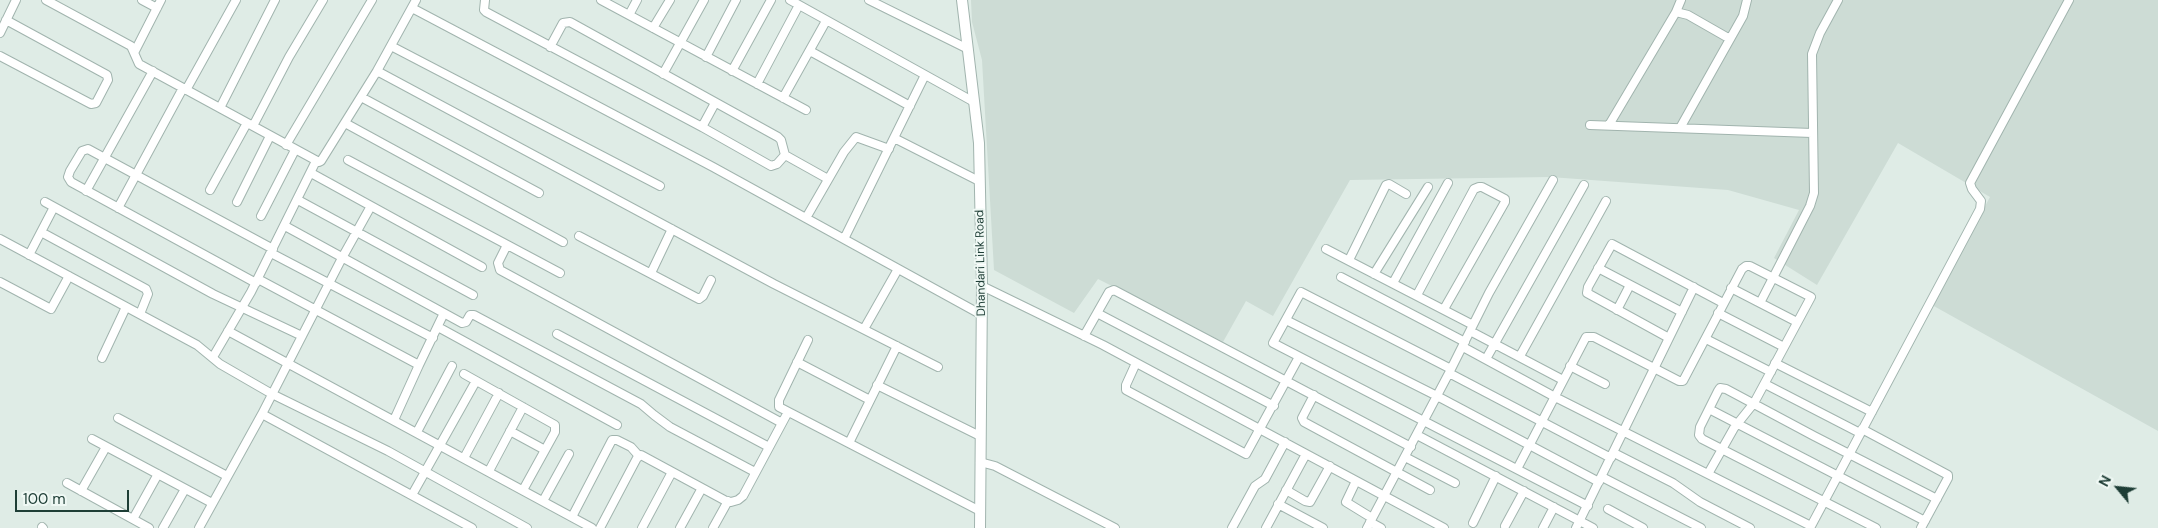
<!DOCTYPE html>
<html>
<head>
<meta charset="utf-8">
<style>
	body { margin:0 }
	#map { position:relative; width:2158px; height:528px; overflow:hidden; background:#dfece6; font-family:"DM Sans",sans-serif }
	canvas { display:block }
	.north { position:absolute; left:2093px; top:463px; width:50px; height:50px; -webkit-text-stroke:4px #eff8f4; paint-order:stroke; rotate:298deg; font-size:14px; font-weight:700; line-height:20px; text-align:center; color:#1e3e36 }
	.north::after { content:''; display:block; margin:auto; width:18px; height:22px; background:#1e3e36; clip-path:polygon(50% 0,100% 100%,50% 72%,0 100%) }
	.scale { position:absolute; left:15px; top:490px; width:114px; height:22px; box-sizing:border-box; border:2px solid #1e3e36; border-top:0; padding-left:6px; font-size:15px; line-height:18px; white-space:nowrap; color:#1e3e36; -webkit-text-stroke:4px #eff8f4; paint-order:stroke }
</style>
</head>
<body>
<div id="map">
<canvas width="2158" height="528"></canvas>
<div class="north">N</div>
<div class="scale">100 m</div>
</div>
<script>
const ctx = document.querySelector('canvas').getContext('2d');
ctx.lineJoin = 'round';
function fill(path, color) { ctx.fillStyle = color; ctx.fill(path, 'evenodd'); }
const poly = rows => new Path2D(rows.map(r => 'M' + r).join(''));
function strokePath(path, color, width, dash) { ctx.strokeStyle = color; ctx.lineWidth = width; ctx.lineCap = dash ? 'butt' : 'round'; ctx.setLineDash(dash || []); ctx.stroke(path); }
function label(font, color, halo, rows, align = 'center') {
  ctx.font = font + ' "DM Sans",sans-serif'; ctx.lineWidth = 4; ctx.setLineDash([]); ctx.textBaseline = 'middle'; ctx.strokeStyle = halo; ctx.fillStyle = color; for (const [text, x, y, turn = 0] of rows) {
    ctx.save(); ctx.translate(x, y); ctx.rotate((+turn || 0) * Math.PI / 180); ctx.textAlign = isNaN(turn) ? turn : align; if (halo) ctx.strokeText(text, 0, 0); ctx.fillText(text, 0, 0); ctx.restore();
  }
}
fill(poly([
	[971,0,2158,0,2158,431,1932,305,1990,197,1898,143,1817,285,1774,258,1799,210,1728,190,1550,177,1350,180,1273,316,1246,301,1223,342,1098,279,1074,313,994,270,982,60,972,22]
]), '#cddcd5');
const minor = poly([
	[46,0,131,46,139,64,319,162,321,161,377,71,416,0],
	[142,0,157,8],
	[485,0,484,10,486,12,702,127,771,166,777,164,785,155],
	[601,0,806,110],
	[790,0,974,102],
	[869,0,968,49],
	[412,8,713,167,982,315],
	[1676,12,1681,0],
	[629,15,637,0],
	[653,28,670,0],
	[0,33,16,0],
	[391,46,660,186],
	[550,47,563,23,570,22,778,137,781,140,785,155,828,179],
	[135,51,161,0],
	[810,51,910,106],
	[0,56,91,104,96,103,108,80,107,75,6,20],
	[706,57,736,0],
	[377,71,774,284,938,367],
	[732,71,771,0],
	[663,74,704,0],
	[757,84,799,5],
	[186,90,236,0],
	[361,97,539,193],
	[783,98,826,21],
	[220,108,275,0],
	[345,123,563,242],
	[1590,125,1812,133],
	[1609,125,1676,12,1688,15,1730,39],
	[253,126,289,57,323,0],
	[702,127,715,103],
	[1680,128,1743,16,1747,0],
	[894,138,979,181],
	[286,145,372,0],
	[348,160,560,273],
	[311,173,482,267],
	[210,190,247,123],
	[86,191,153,71],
	[298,200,473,295],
	[45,202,213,294,302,336],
	[237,202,270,136],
	[118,208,183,88],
	[261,216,295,150],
	[806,218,844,152,856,137,889,149],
	[285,226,462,323,466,322,470,315,474,315,641,404,654,415,670,427,755,472],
	[41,232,146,289,148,294,140,314],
	[579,236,699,299,703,296,711,280],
	[0,239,197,345,220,364,272,394,388,451,527,528],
	[844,239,925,75],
	[507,245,498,263,500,270,782,423],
	[1326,249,1473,325],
	[271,253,433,338],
	[29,255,54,207],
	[1349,260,1386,185,1389,184,1406,194],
	[1598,268,1682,312],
	[651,273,672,229],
	[1374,274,1428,187],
	[1341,277,1465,342],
	[258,279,419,365,394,420],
	[0,282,51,309,69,276],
	[256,283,71,182,68,177,70,171,82,151,88,149,273,249],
	[1393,283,1448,183],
	[982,286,1103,345,1444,528],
	[1731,288,1797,322],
	[1417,295,1474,189,1479,187,1482,187,1505,199,1505,202,1444,309],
	[1760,303,1810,206,1814,193,1812,54,1820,33,1838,0],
	[1617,310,1630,285],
	[1097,313,1274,406],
	[1718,313,1784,347],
	[1286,320,1437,396,1599,482],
	[438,327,617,425],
	[864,329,898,269],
	[228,331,592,528],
	[1470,331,1563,380],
	[557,334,769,447],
	[1084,336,1109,292,1114,290,1411,447],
	[1669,338,1587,293,1588,287,1612,244,1723,303],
	[1706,339,1771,372],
	[808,340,779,400,779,407,980,511],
	[1463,347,1555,397,1811,526],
	[1520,356,1606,201],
	[213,357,251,292,316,161],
	[102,358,126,307],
	[1486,359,1584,185],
	[797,362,870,400],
	[1136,363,1126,385,1126,390,1246,454,1299,357],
	[1775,363,1872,412],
	[419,365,444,313],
	[1570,366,1605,384],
	[1451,369,1301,292,1273,343,1588,506],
	[1449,373,1611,458],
	[464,374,555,425,555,432,523,490],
	[1765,384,1860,433],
	[877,385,980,436],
	[1314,395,1302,418,1304,422,1430,490],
	[1709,409,1925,521],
	[262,414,472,528],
	[118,418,227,476],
	[1862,429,1948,475,1948,478,1921,528],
	[510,431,545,450],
	[417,432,452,366],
	[1417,435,1593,528],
	[92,439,212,503],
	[849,443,897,346],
	[1614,453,1673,483,1700,502,1750,528],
	[1405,457,1455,483],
	[464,458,499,393],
	[980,462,995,466,1115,528],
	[1517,469,1586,337,1594,337,1679,381,1683,381,1742,269,1746,266,1750,266,1811,297,1754,403,1734,428,1708,474],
	[489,471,523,407],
	[1602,477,1701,528],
	[1356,481,1346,502,1372,518],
	[67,483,149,528],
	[1286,490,1305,501,1310,502,1330,466],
	[81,491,106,447],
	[412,495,476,381],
	[543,501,569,454],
	[1278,504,1323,528],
	[1608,509,1643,528],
	[572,517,612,440,617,440,631,447,639,456],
	[133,519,158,474],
	[1370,522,1381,528],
	[1473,523,1496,476],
	[1505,526,1524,491],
	[42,527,43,528],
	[163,528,185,489],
	[199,528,262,414,342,258,371,206],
	[600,528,637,458,641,455,726,501,731,502,738,500,743,496,788,412],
	[642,528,672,472],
	[680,528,702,488],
	[713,528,728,501],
	[1232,528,1255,486,1265,479,1285,442],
	[1266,528,1306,454],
	[1367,528,1449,373,1489,293,1553,180],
	[1543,528,1554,507],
	[1576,528,1694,287],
	[1810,528,1980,209,1981,201,1972,189,1970,183,2069,0],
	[1876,528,1702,439,1699,435,1700,427,1718,391,1720,388,1726,389,1814,436,1937,499]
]);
const tertiary = poly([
	[962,0,979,143,982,286,980,528]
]);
strokePath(minor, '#a1b4ae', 10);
strokePath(tertiary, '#a1b4ae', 12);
strokePath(minor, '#fff', 8);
strokePath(tertiary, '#fff', 10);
label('12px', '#1e3e36', '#eff8f4', [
	["Dhandari Link Road",981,263,-91]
]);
</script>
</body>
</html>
